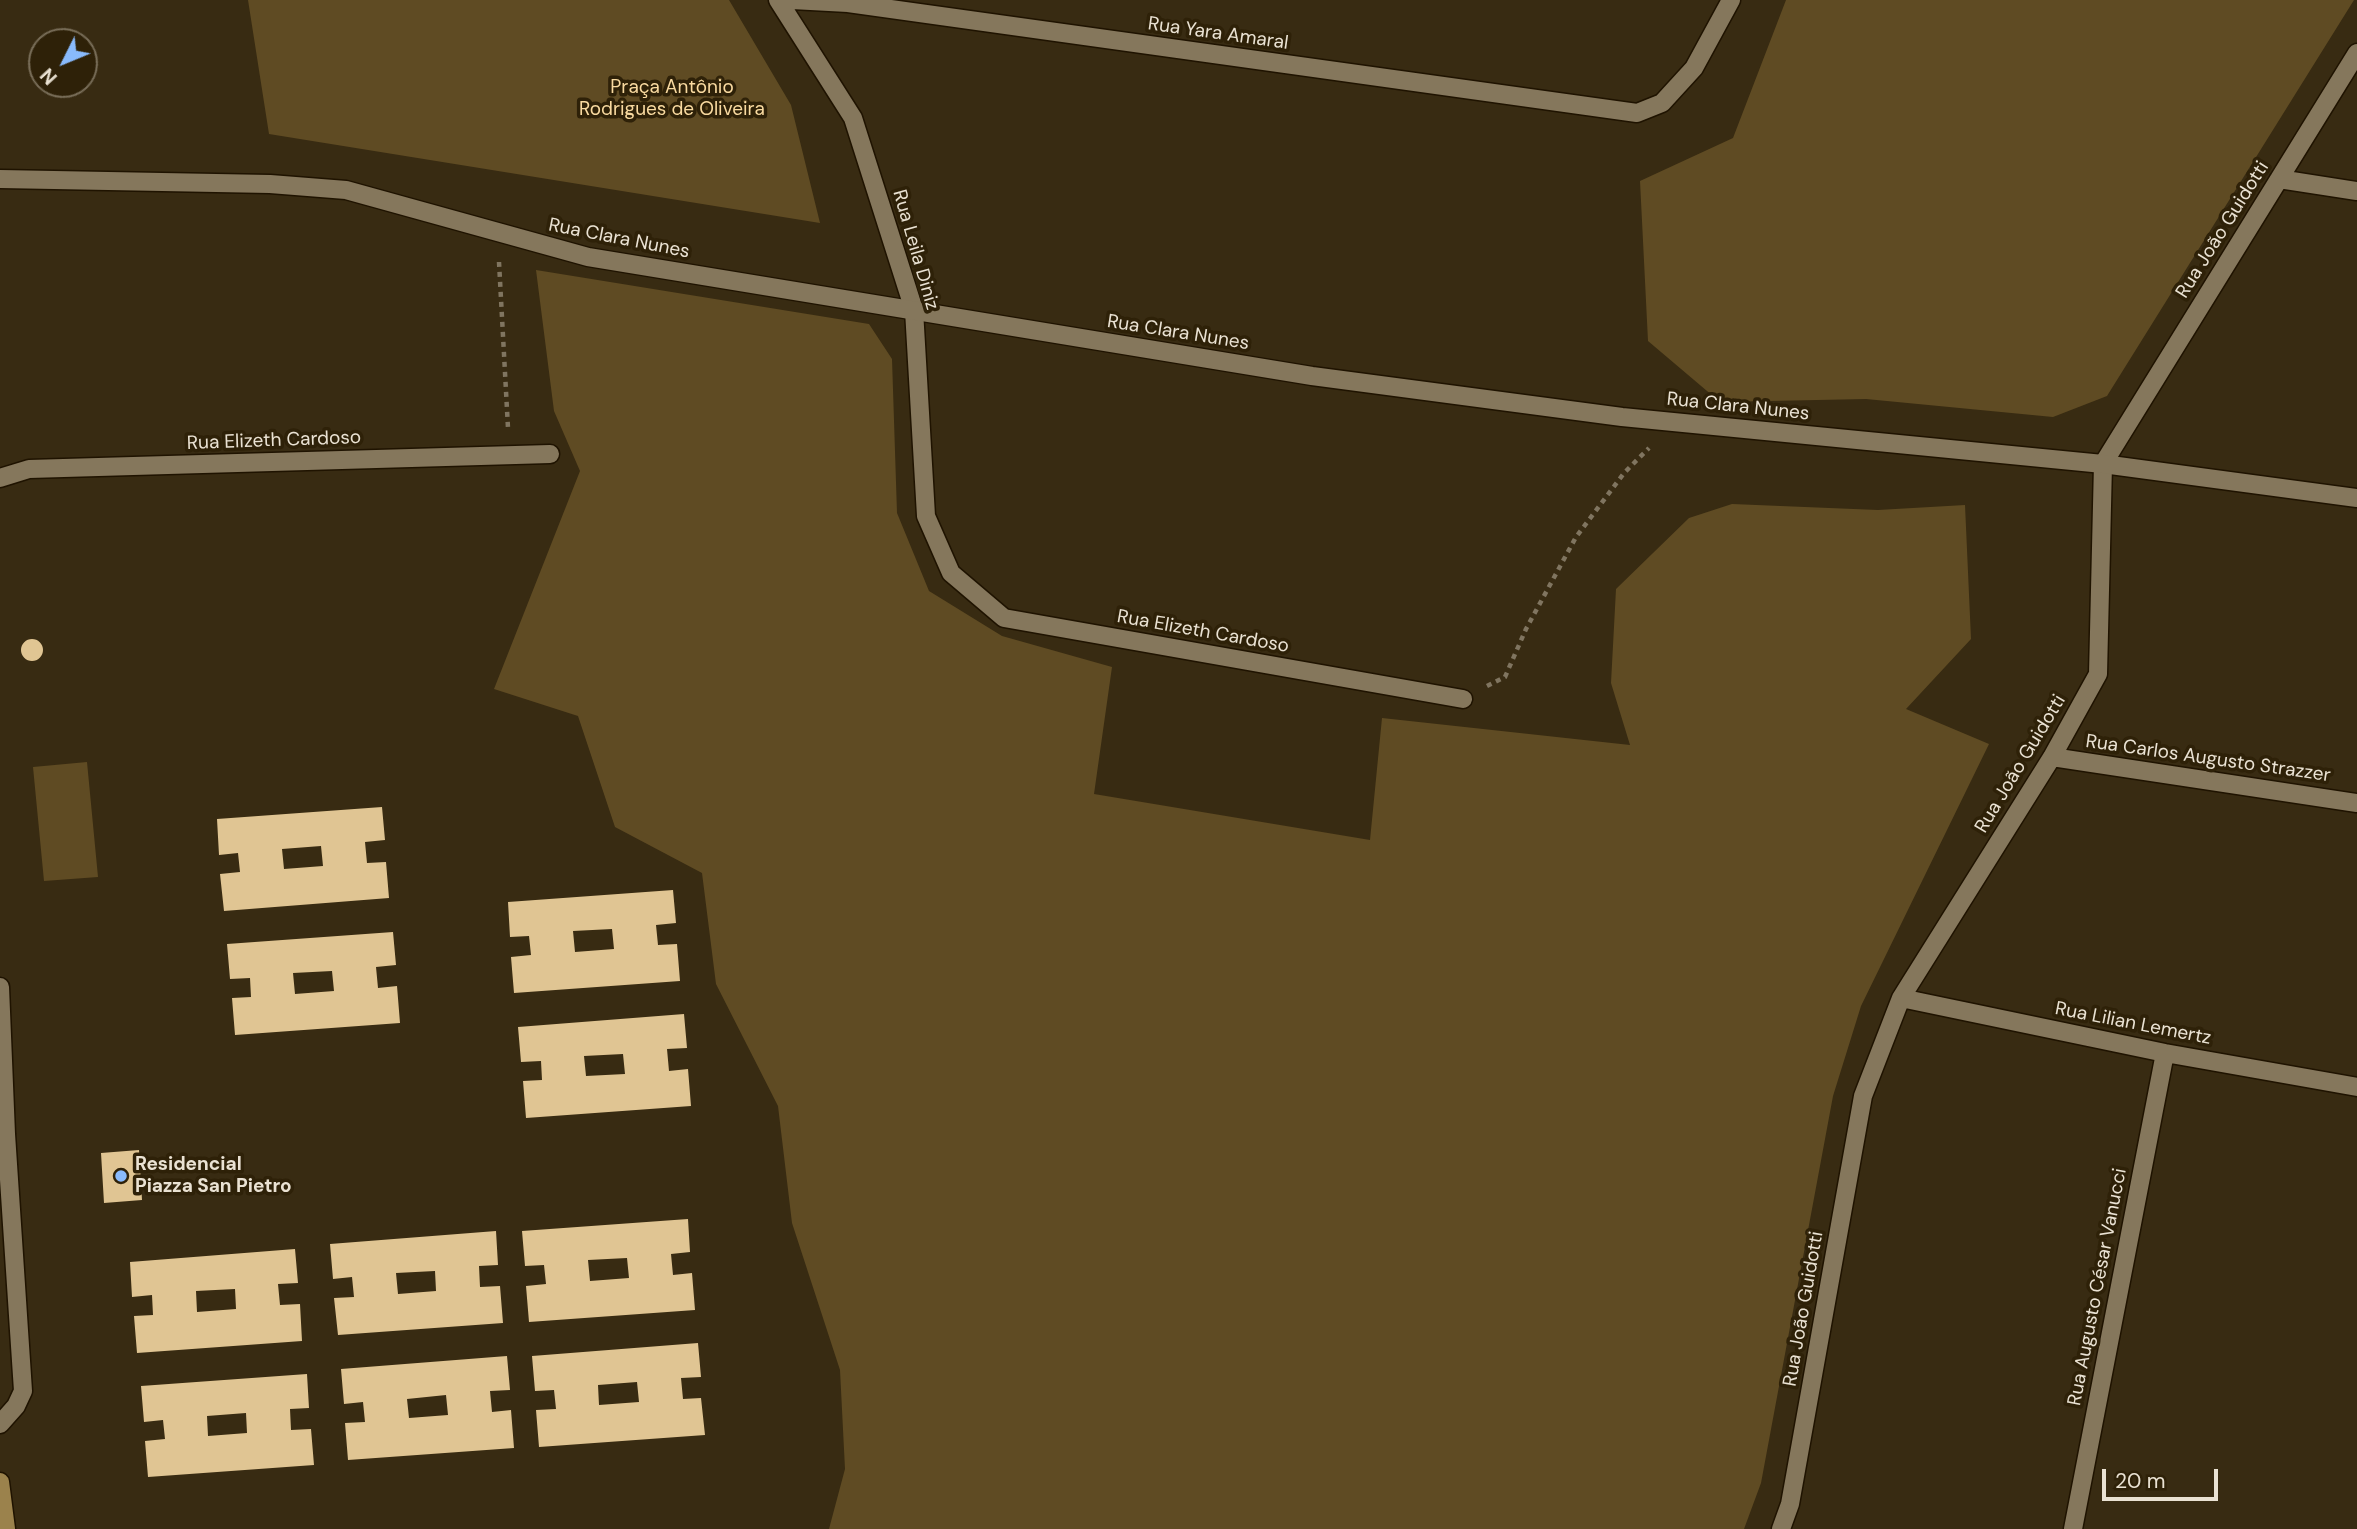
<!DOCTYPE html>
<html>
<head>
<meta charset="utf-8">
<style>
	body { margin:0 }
	#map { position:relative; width:2357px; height:1529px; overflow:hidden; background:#382b12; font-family:"DM Sans",sans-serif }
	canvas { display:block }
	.north { position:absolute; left:28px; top:28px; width:70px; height:70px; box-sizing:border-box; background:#2e2108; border:2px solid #796e59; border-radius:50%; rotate:227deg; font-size:19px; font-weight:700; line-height:28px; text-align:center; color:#eae2d3 }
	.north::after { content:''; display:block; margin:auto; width:24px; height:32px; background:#89bafc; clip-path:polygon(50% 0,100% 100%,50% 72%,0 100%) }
	.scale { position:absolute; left:2102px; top:1469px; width:116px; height:32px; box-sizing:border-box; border:4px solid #eae2d3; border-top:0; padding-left:9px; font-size:21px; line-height:24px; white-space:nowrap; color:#eae2d3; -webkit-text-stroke:5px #2e2108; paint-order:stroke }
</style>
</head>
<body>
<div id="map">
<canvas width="2357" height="1529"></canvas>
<div class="north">N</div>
<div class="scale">20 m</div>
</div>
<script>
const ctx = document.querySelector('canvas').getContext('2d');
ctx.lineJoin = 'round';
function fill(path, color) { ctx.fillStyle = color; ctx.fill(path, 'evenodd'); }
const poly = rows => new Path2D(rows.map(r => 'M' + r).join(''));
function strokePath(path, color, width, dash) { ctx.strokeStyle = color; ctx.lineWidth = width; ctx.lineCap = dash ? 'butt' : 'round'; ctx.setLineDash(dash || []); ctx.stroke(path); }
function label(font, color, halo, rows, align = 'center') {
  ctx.font = font + ' "DM Sans",sans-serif'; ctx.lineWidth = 7; ctx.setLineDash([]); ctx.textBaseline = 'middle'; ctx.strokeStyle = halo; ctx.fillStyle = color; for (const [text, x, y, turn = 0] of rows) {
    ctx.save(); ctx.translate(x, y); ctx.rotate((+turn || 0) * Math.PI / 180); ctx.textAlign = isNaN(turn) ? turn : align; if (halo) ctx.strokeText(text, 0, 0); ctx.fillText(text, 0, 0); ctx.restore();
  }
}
fill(poly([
	[248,0,729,0,791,105,820,223,269,134],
	[1786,0,2354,0,2107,396,2053,417,1866,399,1720,402,1648,341,1640,181,1733,138],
	[536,270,869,324,892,359,897,513,929,591,1002,636,1112,667,1094,794,1370,840,1382,718,1630,745,1611,683,1616,589,1689,518,1732,504,1878,510,1965,505,1971,639,1906,709,1989,744,1861,1006,1833,1096,1761,1483,1744,1529,829,1529,845,1469,840,1370,792,1223,778,1106,716,984,702,873,615,827,578,716,494,689,580,471,554,411],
	[87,762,98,877,44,881,33,767]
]), '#5f4b23');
fill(poly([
	'21 650a11 11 0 1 1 22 0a11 11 0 1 1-22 0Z',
	[382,807,385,840,365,842,367,863,386,862,389,898,224,911,220,874,240,872,238,853,219,855,217,819],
	[321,846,323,866,284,869,282,849],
	[673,890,676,923,656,925,658,945,677,944,680,981,514,993,511,957,531,955,529,936,510,937,508,902],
	[612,929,614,949,575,952,573,931],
	[393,932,396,965,376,967,378,988,397,986,400,1023,235,1035,232,998,251,997,250,978,230,979,227,944],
	[332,971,334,991,295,994,293,973],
	[684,1014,687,1048,667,1049,669,1071,688,1069,691,1106,526,1118,523,1081,542,1080,541,1061,521,1062,518,1027],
	[623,1054,625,1074,586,1076,584,1056],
	[139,1150,142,1200,104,1203,101,1153],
	[688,1219,690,1252,671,1254,673,1275,692,1273,695,1310,529,1322,526,1286,546,1284,544,1265,525,1266,522,1231],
	[627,1258,629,1278,590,1281,588,1260],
	[496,1231,498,1265,479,1266,480,1287,500,1286,503,1323,338,1335,334,1298,354,1297,352,1277,333,1279,330,1244],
	[435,1271,436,1291,398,1294,396,1273],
	[295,1249,298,1283,278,1284,280,1305,300,1304,302,1341,137,1353,134,1316,153,1315,152,1295,132,1297,130,1262],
	[235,1289,236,1309,197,1312,196,1291],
	[698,1343,701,1377,681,1378,683,1399,701,1398,705,1435,539,1447,536,1410,556,1409,554,1390,535,1391,532,1356],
	[637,1382,639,1402,599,1405,598,1385],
	[507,1356,510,1390,490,1391,492,1412,511,1410,514,1448,348,1460,345,1423,365,1422,363,1402,344,1404,341,1369],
	[446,1395,448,1415,409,1418,407,1399],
	[307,1374,309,1408,290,1409,291,1430,311,1429,314,1465,148,1477,145,1441,165,1439,163,1420,144,1422,141,1386],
	[246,1413,247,1433,208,1436,207,1416]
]), '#e0c593');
const service = poly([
	[0,987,6,1134,23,1391,16,1406,0,1424]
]);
const minor = poly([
	[778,0,853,118,914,310,926,516,951,573,1004,618,1463,699],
	[792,0,848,3,1637,113,1662,103,1694,68,1731,0],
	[2279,179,2357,191],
	[0,478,29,469,550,454],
	[2052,757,2357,803],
	[1901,998,2165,1053,2357,1087],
	[1781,1529,1790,1504,1863,1096,1901,998,2052,757,2098,674,2103,464,2357,53],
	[2073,1529,2165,1053]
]);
const tertiary = poly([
	[0,179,270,184,346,190,588,257,1312,376,1622,417,2103,464,2357,498]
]);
const secondary = poly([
	[0,1482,6,1529]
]);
strokePath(service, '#1f1300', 21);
strokePath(minor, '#1f1300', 21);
strokePath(tertiary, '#1f1300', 21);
strokePath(secondary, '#1f1300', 21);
strokePath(poly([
	[499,262,508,428],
	[1487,686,1505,677,1526,629,1576,537,1624,473,1649,448]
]), '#807560', 4.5, [5, 5]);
strokePath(service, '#85775c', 18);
strokePath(minor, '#85775c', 18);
strokePath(tertiary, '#85775c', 18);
strokePath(secondary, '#9b824c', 18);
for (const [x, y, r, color] of [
	[121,1176,7,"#89bafc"]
]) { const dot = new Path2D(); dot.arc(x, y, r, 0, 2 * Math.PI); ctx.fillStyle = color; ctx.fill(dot); strokePath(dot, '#2e2108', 2.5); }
label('19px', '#eae2d3', '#2e2108', [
	["Rua Yara Amaral",1218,34,8],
	["Rua João Guidotti",2223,230,-58],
	["Rua Clara Nunes",619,239,11],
	["Rua Leila Diniz",915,250,74],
	["Rua Clara Nunes",1178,333,9],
	["Rua Clara Nunes",1738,407,6],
	["Rua Elizeth Cardoso",274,441,-2],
	["Rua Elizeth Cardoso",1203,632,10],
	["Rua Carlos Augusto Strazzer",2208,759,8],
	["Rua João Guidotti",2021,764,-59],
	["Rua Lilian Lemertz",2133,1024,11],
	["Rua Augusto César Vanucci",2098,1287,-79],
	["Rua João Guidotti",1804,1309,-80]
]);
label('19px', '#f9daa0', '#2e2108', [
	["Praça Antônio",672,88],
	["Rodrigues de Oliveira",672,110]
]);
label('bold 19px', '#eae2d3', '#2e2108', [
	["Residencial",135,1165],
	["Piazza San Pietro",135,1187]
], 'left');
</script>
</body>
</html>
